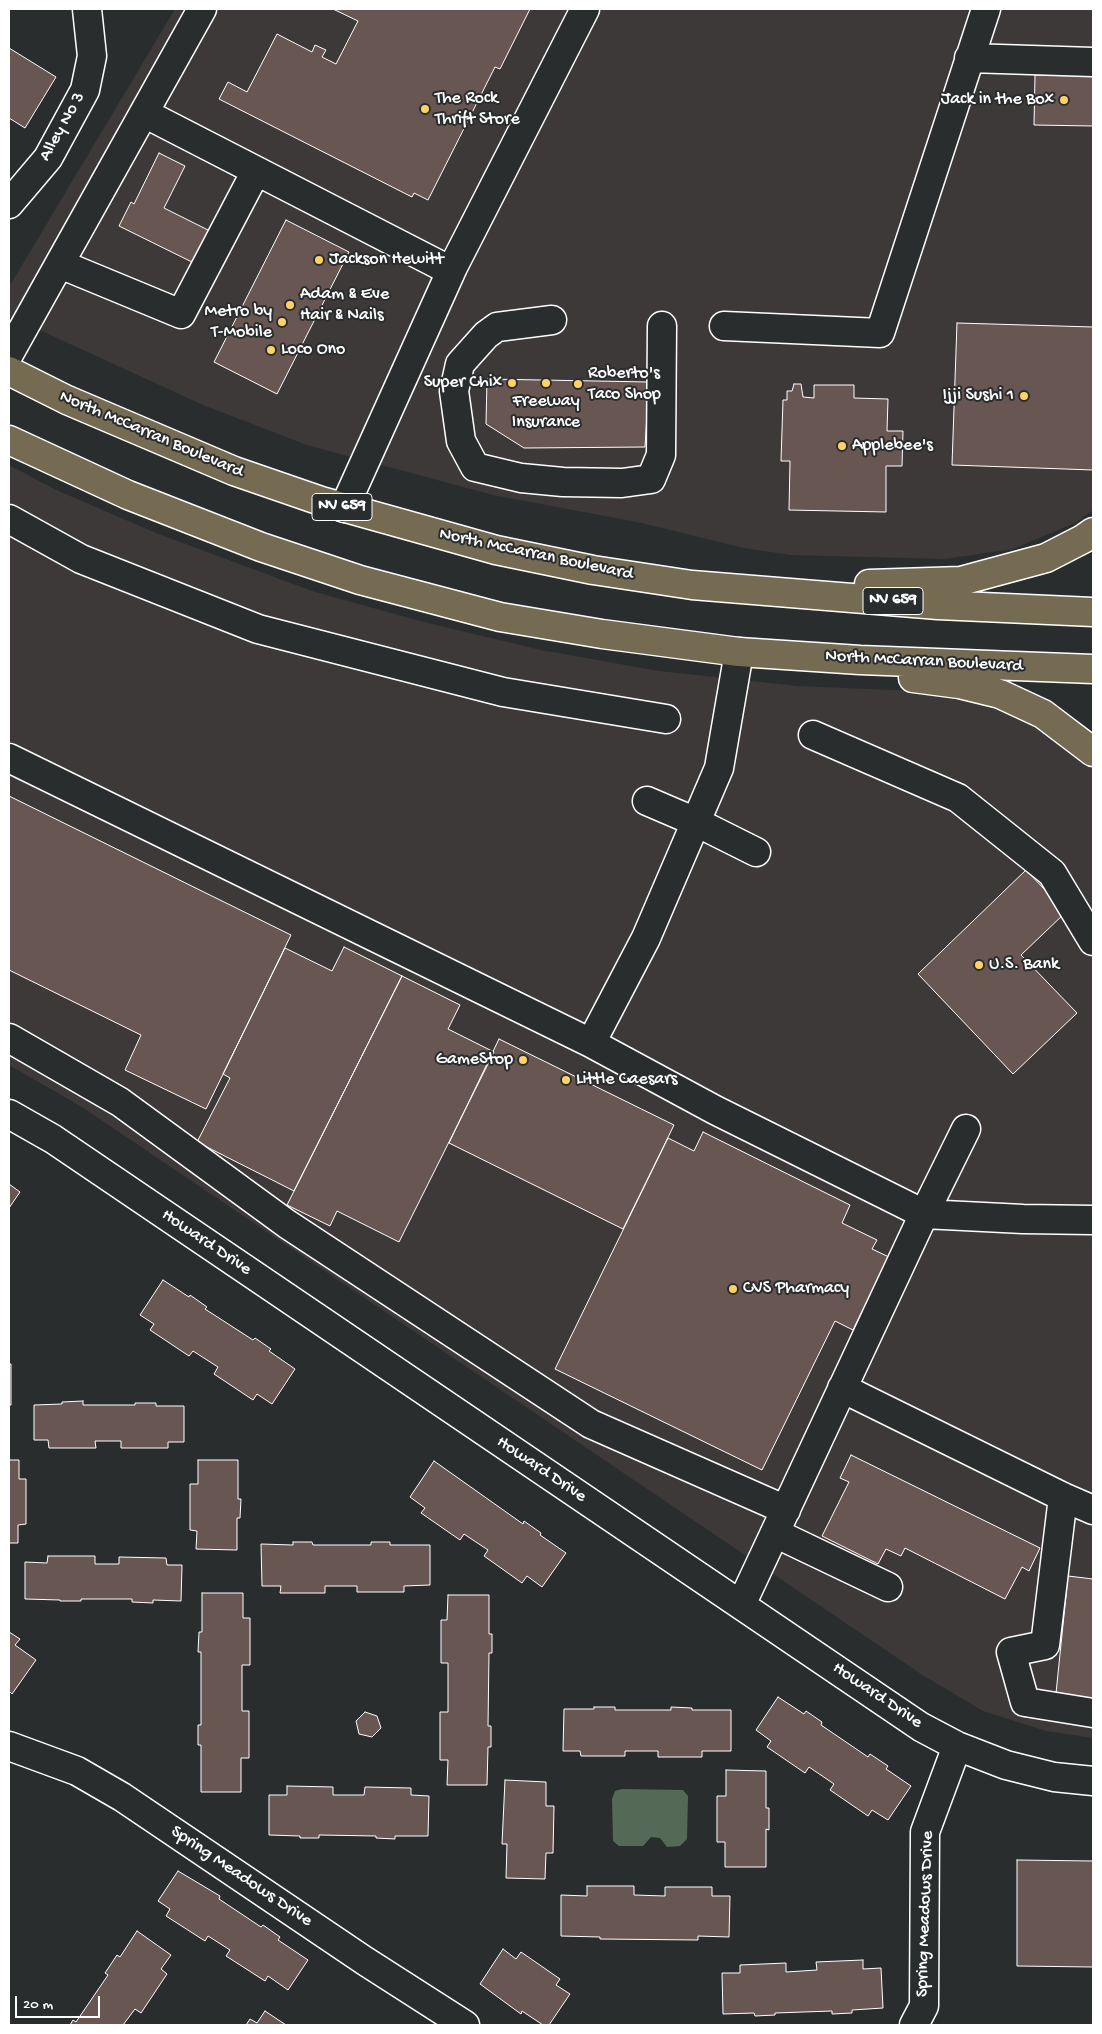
<!DOCTYPE html>
<html>
<head>
<meta charset="utf-8">
<style>
	body { margin:0 }
	#map { position:relative; width:1102px; height:2034px; overflow:hidden; background:#2a2d2e; font-family:"Gochi Hand",sans-serif }
	canvas { display:block }
	.frame { position:absolute; inset:0; border:10px solid #fff; pointer-events:none }
	.scale { position:absolute; left:15px; top:1996px; width:85px; height:22px; box-sizing:border-box; border:2px solid #fff; border-top:0; padding-left:6px; font-size:15px; line-height:18px; white-space:nowrap; color:#fff; -webkit-text-stroke:4px #2a2d2e; paint-order:stroke }
</style>
</head>
<body>
<div id="map">
<canvas width="1102" height="2034"></canvas>
<div class="frame"></div>
<div class="scale">20 m</div>
</div>
<script>
const ctx = document.querySelector('canvas').getContext('2d');
ctx.lineJoin = 'round';
function fill(path, color) { ctx.fillStyle = color; ctx.fill(path, 'evenodd'); }
const poly = rows => new Path2D(rows.map(r => 'M' + r).join(''));
function strokePath(path, color, width, dash) { ctx.strokeStyle = color; ctx.lineWidth = width; ctx.lineCap = dash ? 'butt' : 'round'; ctx.setLineDash(dash || []); ctx.stroke(path); }
function label(font, color, halo, rows, align = 'center') {
  ctx.font = font + ' "Gochi Hand",sans-serif'; ctx.lineWidth = 4; ctx.setLineDash([]); ctx.textBaseline = 'middle'; ctx.strokeStyle = halo; ctx.fillStyle = color; for (const [text, x, y, turn = 0] of rows) {
    ctx.save(); ctx.translate(x, y); ctx.rotate((+turn || 0) * Math.PI / 180); ctx.textAlign = isNaN(turn) ? turn : align; if (halo) ctx.strokeText(text, 0, 0); ctx.fillText(text, 0, 0); ctx.restore();
  }
}
fill(poly([
	[175,9,1093,9,1093,510,1077,522,1013,549,945,559,791,555,744,548,637,522,493,495,307,445,203,405,9,316,9,287],
	[9,465,54,489,156,533,312,591,420,621,541,650,659,671,797,686,914,691,968,697,1016,713,1064,739,1093,765,1093,1738,1046,1731,983,1711,924,1676,82,1107,9,1065]
]), '#3d3939');
fill(poly([
	[622,1789,683,1790,688,1796,687,1839,680,1846,667,1847,660,1838,651,1837,643,1846,619,1846,613,1841,612,1799,615,1791]
]), '#546a56');
const building = poly([
	[333,9,530,9,500,69,495,67,428,200,414,193,412,197,219,99,228,82,247,92,277,34,312,52,315,45,326,50,322,57,336,64,358,21,333,9],
	[9,48,56,77,25,128,9,118,9,48],
	[1085,70,1093,70,1093,126,1034,125,1035,75,1085,76,1085,70],
	[159,153,185,166,164,208,212,232,196,264,119,226,131,202,134,204,159,153],
	[286,220,349,252,277,394,214,362,286,220],
	[957,323,1093,327,1093,470,952,465,957,323],
	[487,379,649,382,645,447,524,448,486,424,487,379],
	[794,384,801,384,803,397,814,398,814,385,854,385,854,398,888,399,887,431,903,431,902,466,886,466,886,512,789,510,790,461,781,461,783,400,787,400,787,391,792,391,794,384],
	[9,796,291,935,206,1109,125,1070,141,1035,9,970,9,796],
	[1026,870,1066,912,1021,955,1077,1013,1013,1074,918,974,1026,870],
	[344,947,402,976,294,1191,197,1142,230,1078,223,1074,285,948,332,971,344,947],
	[402,976,460,1005,448,1029,494,1052,399,1242,337,1211,330,1226,287,1205,402,976],
	[499,1039,674,1125,623,1229,449,1143,499,1039],
	[703,1132,850,1205,842,1223,877,1240,872,1249,889,1257,853,1330,835,1321,762,1470,555,1369,668,1138,694,1151,703,1132],
	[9,1184,20,1192,9,1208,9,1184],
	[163,1280,189,1297,190,1295,207,1307,205,1309,253,1340,255,1338,271,1349,269,1351,295,1369,272,1404,257,1394,253,1400,214,1374,218,1367,193,1351,189,1356,150,1330,154,1324,140,1315,163,1280],
	[9,1364,11,1364,11,1405,9,1405,9,1364],
	[83,1401,83,1405,135,1405,135,1403,156,1403,156,1406,184,1406,184,1442,168,1442,168,1448,121,1448,121,1441,95,1441,96,1448,49,1448,48,1440,34,1440,34,1405,62,1404,62,1402,83,1401],
	[851,1455,1040,1548,1029,1571,1022,1567,1005,1599,905,1548,901,1556,886,1549,878,1564,822,1536,849,1482,840,1478,851,1455],
	[9,1460,19,1460,19,1479,26,1479,26,1524,18,1525,18,1543,9,1543,9,1460],
	[198,1460,238,1460,238,1499,241,1499,240,1518,237,1518,237,1550,196,1549,197,1531,190,1530,190,1484,198,1484,198,1460],
	[434,1461,523,1524,524,1521,541,1533,540,1535,566,1553,542,1587,527,1576,522,1583,484,1556,488,1550,464,1534,460,1540,421,1513,425,1508,410,1497,434,1461],
	[293,1542,312,1542,313,1545,371,1545,371,1542,390,1542,390,1545,430,1545,430,1585,404,1586,404,1592,357,1592,357,1586,325,1586,325,1593,280,1593,281,1586,262,1586,261,1544,293,1545,293,1542],
	[48,1556,95,1556,95,1564,119,1564,119,1557,166,1558,167,1565,182,1565,181,1601,153,1600,153,1603,132,1602,132,1599,81,1599,81,1601,60,1601,60,1600,25,1599,25,1562,47,1563,48,1556],
	[1068,1576,1093,1579,1093,1708,1055,1703,1068,1576],
	[202,1593,243,1593,243,1618,250,1618,250,1665,242,1665,242,1711,249,1711,249,1758,241,1758,241,1792,201,1792,201,1745,198,1745,198,1725,201,1725,201,1652,198,1652,199,1632,202,1632,202,1593],
	[448,1595,489,1595,489,1634,492,1634,492,1653,489,1653,488,1726,491,1726,491,1747,488,1747,487,1785,447,1785,448,1760,440,1760,440,1712,448,1712,448,1663,441,1663,441,1620,447,1620,448,1595],
	[9,1632,20,1639,15,1645,36,1660,12,1694,9,1691,9,1632],
	[778,1697,804,1714,806,1711,822,1722,821,1725,868,1757,870,1754,888,1766,886,1769,911,1786,888,1820,872,1810,868,1816,830,1790,834,1784,809,1767,805,1773,767,1747,771,1741,756,1730,778,1697],
	[594,1707,615,1707,615,1710,671,1710,671,1707,692,1708,692,1710,731,1710,731,1751,702,1751,702,1757,658,1757,658,1751,625,1751,625,1756,581,1756,580,1751,563,1751,564,1709,594,1709,594,1707],
	[365,1712,377,1716,381,1728,372,1737,359,1734,356,1721,365,1712],
	[726,1770,766,1771,766,1808,769,1808,769,1830,766,1829,766,1867,725,1867,725,1842,717,1842,717,1796,726,1796,726,1770],
	[505,1780,546,1782,546,1806,554,1806,553,1853,546,1853,545,1879,506,1878,507,1844,502,1844,505,1780],
	[287,1786,333,1787,333,1795,364,1795,365,1787,411,1788,411,1795,429,1796,428,1836,395,1836,395,1839,376,1838,376,1836,319,1835,319,1838,300,1838,300,1836,269,1835,269,1795,287,1795,287,1786],
	[1017,1860,1093,1861,1093,1967,1017,1966,1017,1860],
	[178,1871,220,1896,219,1899,261,1927,263,1925,280,1937,278,1940,308,1960,288,1990,268,1976,265,1981,226,1956,230,1950,208,1936,205,1941,166,1916,170,1909,158,1901,178,1871],
	[587,1886,634,1886,634,1895,665,1896,665,1887,712,1887,712,1896,730,1896,729,1937,698,1936,698,1940,600,1939,600,1937,561,1936,561,1895,587,1896,587,1886],
	[137,1931,171,1955,161,1969,167,1974,141,2013,135,2009,123,2025,70,2025,73,2020,76,2022,108,1975,105,1973,117,1955,120,1957,137,1931],
	[503,1949,516,1959,521,1952,560,1979,556,1985,570,1994,549,2025,543,2025,522,2011,521,2014,480,1984,503,1949],
	[863,1960,863,1969,881,1968,883,2008,852,2010,852,2013,832,2014,832,2011,775,2013,775,2015,755,2016,754,2013,723,2014,722,1973,740,1973,740,1965,786,1963,786,1972,817,1970,816,1962,863,1960],
	[265,2011,286,2025,246,2025,250,2019,257,2023,265,2011]
]);
fill(building, '#685652');
strokePath(building, '#fff', 1);
const minor = poly([
	[969,58,1093,62],
	[144,113,451,271],
	[9,204,48,158,85,90,92,56,87,9],
	[60,264,181,314,256,171],
	[552,320,497,327,486,335,460,364,454,391,461,441,475,467,521,478,563,482,622,483,651,479,661,455,662,326],
	[724,326,880,333,986,9],
	[9,354,202,9],
	[344,508,453,267,585,9],
	[9,519,81,559,258,629,503,692,666,719],
	[739,652,719,768,646,938,591,1043,715,1110,924,1214,1023,1219,1093,1220],
	[813,735,958,798,1052,873,1093,941],
	[9,758,591,1043],
	[647,801,696,822,756,852],
	[9,1038,120,1102,287,1224,591,1424,786,1510],
	[9,1114,53,1139,921,1727,957,1746,1006,1765,1054,1777,1093,1781],
	[842,1388,1063,1497,1093,1510],
	[1063,1497,1045,1645,1011,1652,1025,1702,1093,1713],
	[775,1533,888,1587],
	[741,1605,924,1214,966,1129],
	[9,1746,77,1771,122,1797,365,1961,465,2025],
	[914,2025,924,2006,925,1832,957,1746]
]);
const major = poly([
	[9,371,67,400,234,471,321,501,496,550,593,570,692,585,938,605,1093,612],
	[9,440,128,495,261,547,360,580,500,617,602,634,739,652,860,660,1093,669],
	[869,584,961,581,1046,558,1083,539,1093,532],
	[913,678,959,684,1000,694,1043,714,1093,752]
]);
strokePath(minor, '#fff', 31);
strokePath(major, '#fff', 31);
strokePath(minor, '#2a2d2e', 28);
strokePath(major, '#746b52', 28);
for (const [x, y, r, color] of [
	[1064,100,5,"#ffd166"],
	[425,109,5,"#ffd166"],
	[319,260,5,"#ffd166"],
	[290,305,5,"#ffd166"],
	[282,322,5,"#ffd166"],
	[271,350,5,"#ffd166"],
	[512,383,5,"#ffd166"],
	[546,383,5,"#ffd166"],
	[578,384,5,"#ffd166"],
	[1024,396,5,"#ffd166"],
	[842,446,5,"#ffd166"],
	[979,965,5,"#ffd166"],
	[523,1060,5,"#ffd166"],
	[566,1080,5,"#ffd166"],
	[733,1289,5,"#ffd166"]
]) { const dot = new Path2D(); dot.arc(x, y, r, 0, 2 * Math.PI); ctx.fillStyle = color; ctx.fill(dot); strokePath(dot, '#2a2d2e', 2); }
for (const [x, y, w] of [
	[342,507,60],
	[893,601,60]
]) { const box = new Path2D(); box.roundRect(x - w / 2, y - 13.5, w, 27, 4); ctx.fillStyle = '#2a2d2e'; ctx.fill(box); strokePath(box, '#fff', 1); }
label('bold 16px', '#fff', null, [
	["NV 659",342,507],
	["NV 659",893,601]
]);
label('18px', '#fff', '#2a2d2e', [
	["The Rock",435,99],
	["Thrift Store",435,120],
	["Jack in the Box",1054,100,"right"],
	["Jackson Hewitt",329,260],
	["Adam & Eve",300,295],
	["Hair & Nails",300,316],
	["Metro by",272,312,"right"],
	["T-Mobile",272,333,"right"],
	["Loco Ono",281,350],
	["Roberto's",588,374],
	["Taco Shop",588,395],
	["Super Chix",502,383,"right"],
	["Ijji Sushi 1",1014,396,"right"],
	["Freeway",546,402,"center"],
	["Insurance",546,423,"center"],
	["Applebee's",852,446],
	["U.S. Bank",989,965],
	["GameStop",513,1060,"right"],
	["Little Caesars",576,1080],
	["CVS Pharmacy",743,1289]
], 'left');
label('18px', '#fff', '#2a2d2e', [
	["Alley No 3",63,127,-61],
	["North McCarran Boulevard",151,435,23],
	["North McCarran Boulevard",536,555,12],
	["North McCarran Boulevard",924,662,3],
	["Howard Drive",206,1243,34],
	["Howard Drive",541,1470,34],
	["Howard Drive",877,1696,34],
	["Spring Meadows Drive",241,1877,34],
	["Spring Meadows Drive",926,1914,-88]
]);
</script>
</body>
</html>
